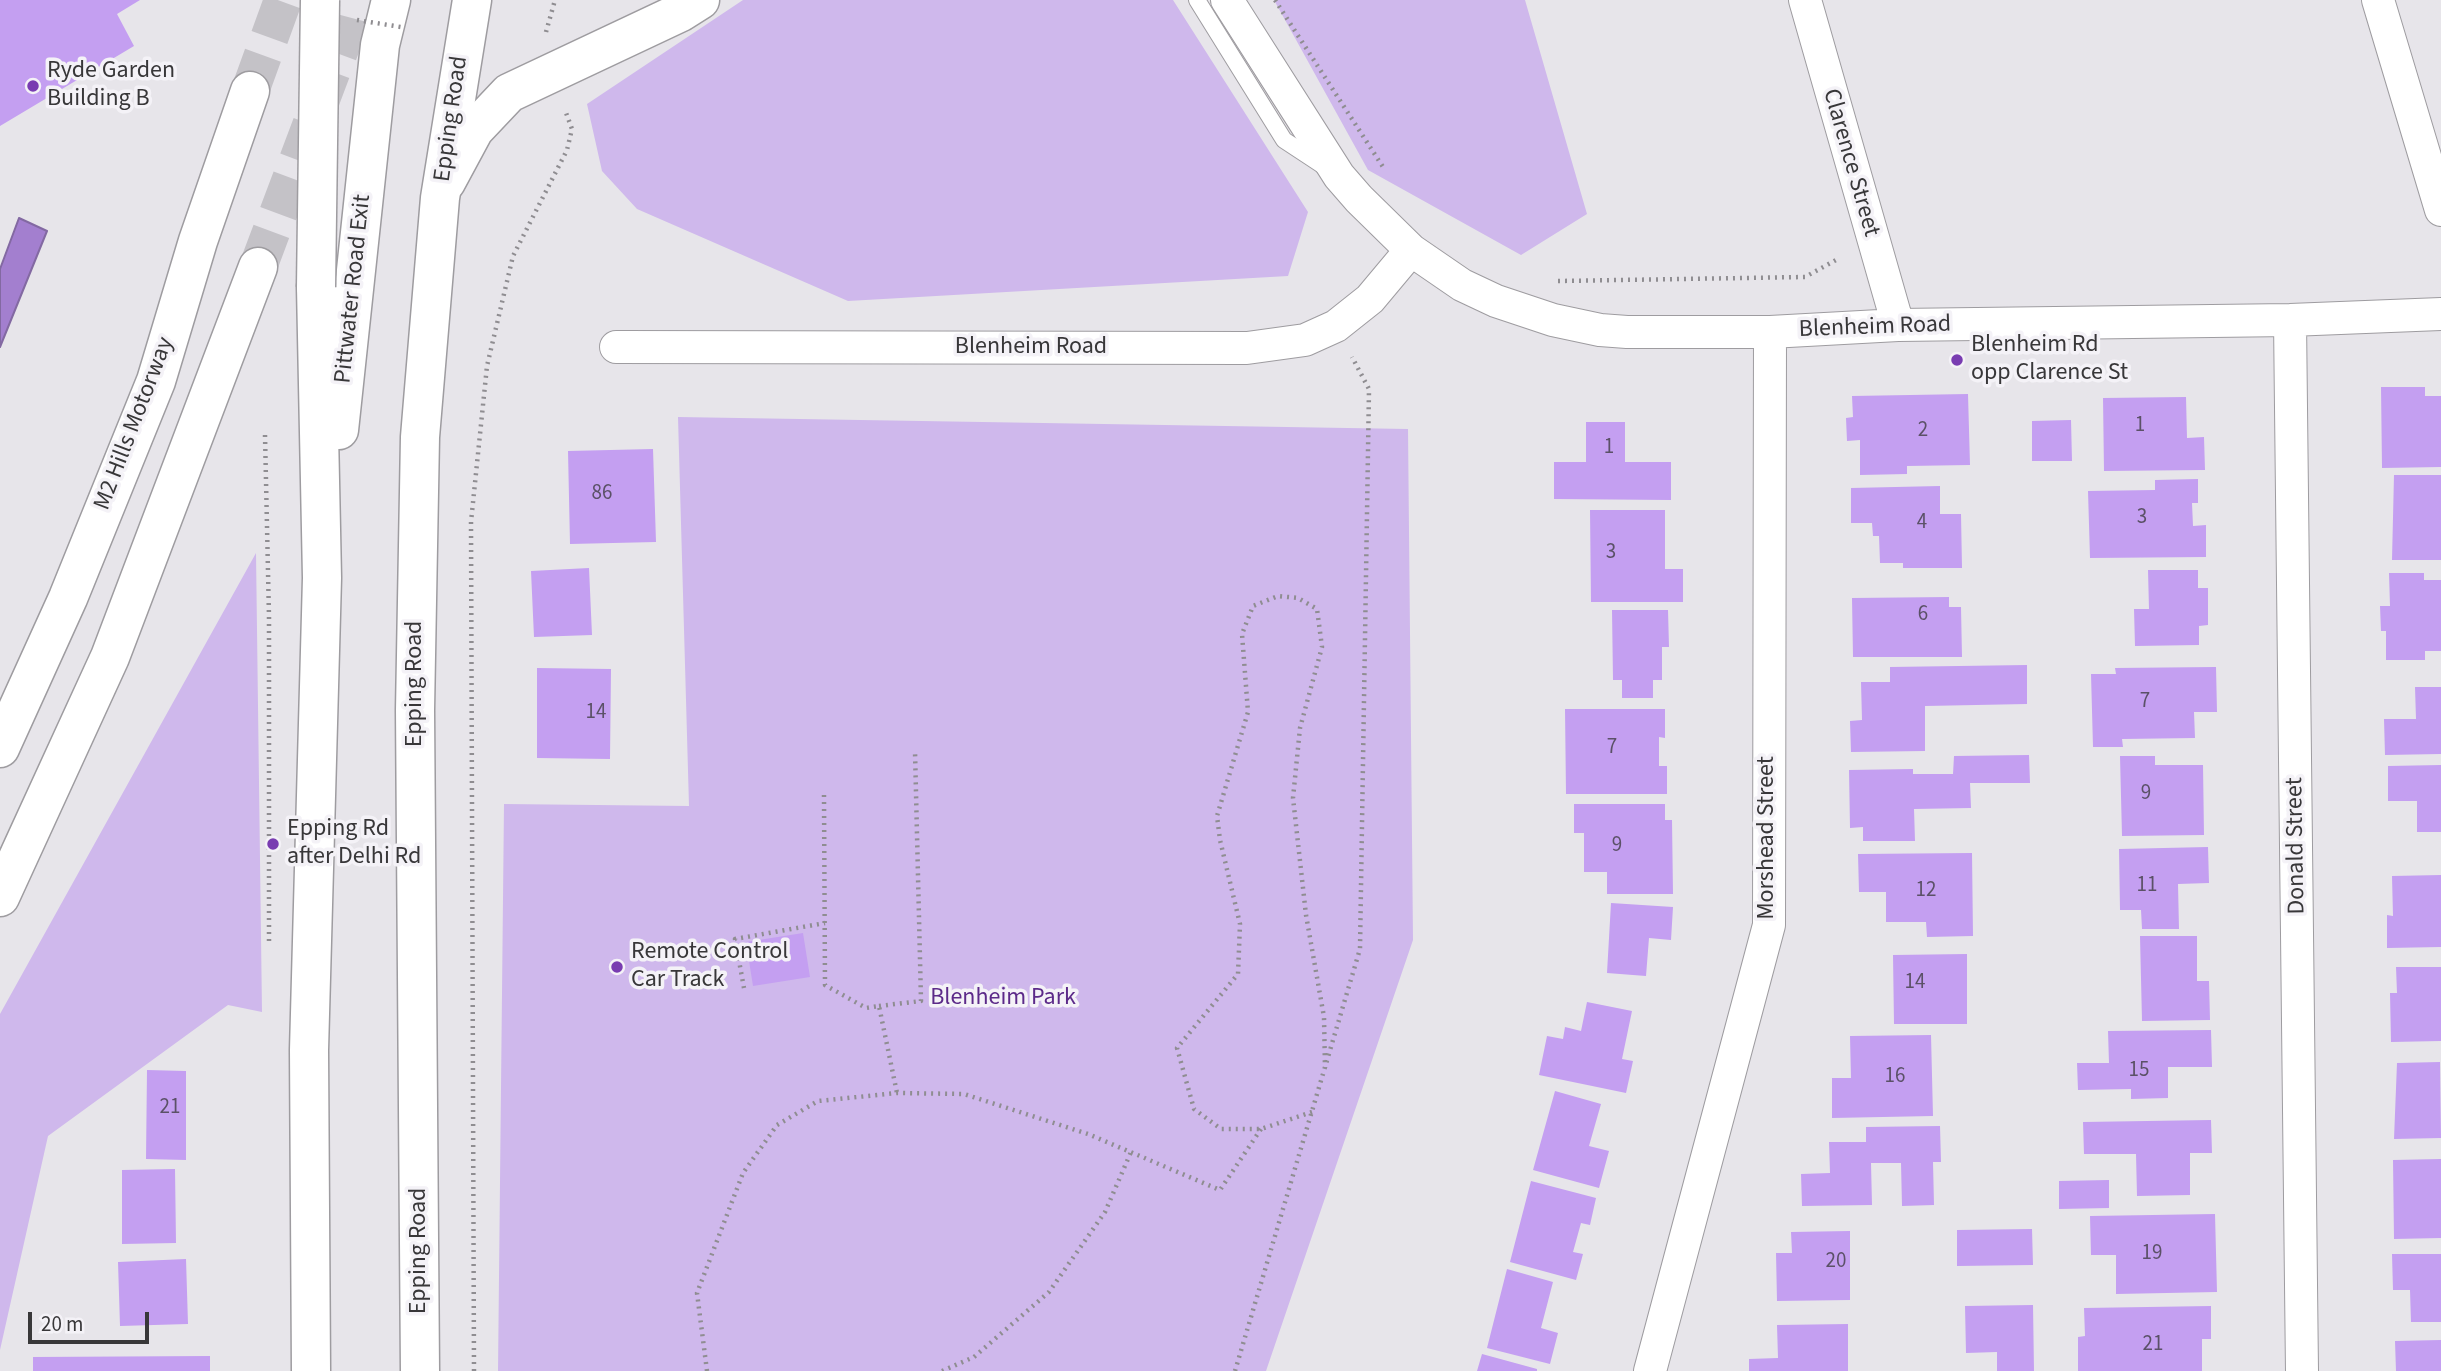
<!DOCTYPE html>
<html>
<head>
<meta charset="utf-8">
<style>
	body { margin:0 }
	#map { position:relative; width:2441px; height:1371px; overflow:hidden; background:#e7e5ea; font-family:"Source Sans 3",sans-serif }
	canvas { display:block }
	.scale { position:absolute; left:28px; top:1312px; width:121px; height:32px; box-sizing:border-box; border:4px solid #383739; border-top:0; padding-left:9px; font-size:21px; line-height:24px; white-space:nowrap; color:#383739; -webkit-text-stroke:5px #f4f2f7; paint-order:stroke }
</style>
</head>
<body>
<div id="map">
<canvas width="2441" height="1371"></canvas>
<div class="scale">20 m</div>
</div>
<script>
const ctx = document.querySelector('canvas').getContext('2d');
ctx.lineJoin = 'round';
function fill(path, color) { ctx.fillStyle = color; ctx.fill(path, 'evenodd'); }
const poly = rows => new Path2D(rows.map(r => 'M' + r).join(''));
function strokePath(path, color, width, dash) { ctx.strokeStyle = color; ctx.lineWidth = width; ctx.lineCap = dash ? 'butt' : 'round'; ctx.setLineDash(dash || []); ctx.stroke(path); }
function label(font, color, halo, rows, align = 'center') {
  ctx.font = font + ' "Source Sans 3",sans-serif'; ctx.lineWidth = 7; ctx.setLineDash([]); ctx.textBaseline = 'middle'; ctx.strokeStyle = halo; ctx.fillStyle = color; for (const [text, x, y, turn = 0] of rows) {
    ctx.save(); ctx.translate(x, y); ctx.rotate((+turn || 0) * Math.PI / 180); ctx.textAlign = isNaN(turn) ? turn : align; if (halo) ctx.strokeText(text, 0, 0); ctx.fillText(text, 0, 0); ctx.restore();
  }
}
fill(poly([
	[743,0,1173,0,1308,212,1288,276,848,301,637,209,602,171,587,104],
	[1274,0,1525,0,1587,214,1521,255,1368,170],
	[678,417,1408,429,1413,940,1266,1371,498,1371,504,804,689,806],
	[256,553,262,1012,228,1005,48,1136,0,1350,0,1014]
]), '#cfb8ec');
const water = poly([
	[19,218,47,231,0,347,0,269,19,218]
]);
fill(water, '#a37fcf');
strokePath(water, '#8369a2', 2);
fill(poly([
	[0,0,140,0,117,14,134,46,0,126],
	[2381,387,2425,387,2425,396,2441,396,2441,467,2382,468],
	[1968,394,1970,465,1907,466,1907,474,1860,475,1860,440,1847,441,1846,418,1853,417,1852,396],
	[2186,397,2187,438,2204,437,2205,470,2104,471,2103,398],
	[2071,420,2072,461,2032,461,2032,421],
	[1586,422,1625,422,1625,462,1671,462,1671,500,1554,499,1554,462,1586,462],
	[653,449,656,542,570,544,568,451],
	[2394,475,2441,475,2441,560,2392,560],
	[2198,479,2198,503,2192,503,2193,526,2206,525,2206,557,2090,558,2088,491,2155,490,2155,480],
	[1940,486,1940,514,1961,514,1962,568,1903,568,1903,563,1880,563,1879,536,1873,536,1872,523,1851,523,1851,488],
	[1590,510,1665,510,1665,569,1683,569,1683,602,1591,602],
	[589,568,592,635,534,637,531,571],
	[2148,570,2198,570,2198,588,2208,588,2208,625,2199,626,2199,645,2135,646,2134,609,2149,609],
	[2389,573,2424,573,2424,580,2441,580,2441,651,2425,651,2425,660,2386,660,2386,631,2381,631,2380,606,2390,606],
	[1949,597,1949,607,1961,607,1962,657,1853,657,1852,598],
	[1612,610,1668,610,1669,647,1662,647,1662,680,1653,680,1653,698,1622,698,1622,680,1613,680],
	[2027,665,2027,704,1925,706,1925,751,1851,752,1850,721,1862,720,1861,682,1890,682,1890,667],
	[2216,667,2217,712,2194,712,2195,738,2122,739,2123,747,2093,747,2091,674,2116,674,2115,668],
	[537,668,611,669,610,759,537,758],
	[2415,687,2441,687,2441,754,2385,755,2384,719,2416,719],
	[1565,709,1665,709,1665,738,1659,737,1659,766,1667,766,1667,794,1566,794],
	[2029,755,2030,783,1970,783,1971,808,1914,809,1915,841,1863,841,1863,827,1850,828,1849,770,1913,769,1913,774,1953,774,1954,756],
	[2120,756,2155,756,2155,765,2203,765,2204,835,2122,836],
	[2441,765,2441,832,2417,832,2417,801,2388,801,2388,766],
	[1574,804,1665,804,1665,820,1672,820,1673,894,1607,894,1607,872,1584,872,1584,833,1574,833],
	[2208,847,2209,883,2178,884,2179,929,2142,929,2141,910,2120,910,2119,849],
	[1972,853,1973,936,1927,937,1926,922,1886,922,1886,892,1859,892,1858,854],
	[2441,875,2441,947,2387,948,2387,915,2393,916,2392,876],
	[1611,903,1673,907,1671,940,1649,938,1646,976,1607,973],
	[803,933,810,977,753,986,746,942],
	[2140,936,2197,936,2197,981,2209,981,2210,1020,2142,1021],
	[1967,954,1967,1024,1894,1024,1893,955],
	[2396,967,2441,967,2441,1041,2391,1042,2390,993,2397,993],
	[1587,1002,1632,1011,1622,1059,1633,1061,1626,1093,1539,1075,1547,1036,1563,1039,1565,1027,1581,1031],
	[2211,1030,2212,1067,2168,1067,2168,1098,2131,1099,2131,1089,2078,1090,2077,1063,2109,1063,2108,1031],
	[1931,1035,1933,1116,1832,1118,1832,1078,1851,1078,1850,1036],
	[2440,1062,2441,1138,2394,1139,2397,1063],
	[147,1070,186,1071,186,1160,146,1159],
	[1555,1091,1601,1104,1589,1146,1609,1151,1599,1188,1533,1170],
	[2211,1120,2212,1153,2190,1153,2190,1195,2137,1196,2136,1154,2084,1154,2083,1122],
	[1940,1126,1941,1162,1933,1162,1934,1205,1902,1206,1901,1163,1871,1163,1872,1205,1802,1206,1801,1174,1830,1173,1829,1142,1866,1142,1866,1127],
	[2441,1159,2441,1238,2394,1239,2393,1160],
	[175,1169,176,1243,122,1244,122,1170],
	[2109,1180,2109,1208,2059,1209,2059,1181],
	[1531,1181,1596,1198,1590,1225,1581,1223,1573,1252,1583,1254,1576,1280,1510,1262],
	[2215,1214,2217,1292,2116,1294,2116,1255,2091,1255,2090,1216],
	[2032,1229,2033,1265,1957,1266,1957,1230],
	[1850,1231,1850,1300,1777,1301,1776,1253,1792,1253,1791,1232],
	[2392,1254,2441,1254,2441,1322,2411,1322,2410,1290,2393,1290],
	[186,1259,188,1324,120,1326,118,1262],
	[1507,1269,1553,1282,1541,1328,1558,1333,1550,1364,1487,1348],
	[2033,1305,2034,1371,1997,1371,1997,1352,1966,1353,1965,1306],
	[2211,1306,2211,1339,2202,1339,2202,1371,2078,1371,2078,1337,2085,1336,2084,1308],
	[1848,1324,1848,1371,1749,1371,1749,1359,1778,1358,1777,1325],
	[2441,1340,2441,1371,2396,1371,2395,1341],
	[1482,1354,1537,1369,1537,1371,1477,1371],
	[210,1356,210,1371,33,1371,33,1357]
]), '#c49ff1');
strokePath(poly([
	[250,91,283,0],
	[258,267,344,38,354,0]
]), '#c4c2c7', 38, [38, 19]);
const lane = poly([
	[1197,0,1284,140,1325,167]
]);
const street = poly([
	[1227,0,1339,176,1359,199,1411,250,1462,285,1496,301,1553,320,1600,330,1627,332,1770,332,1898,325,2290,320,2441,314],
	[1805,0,1898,325],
	[2378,0,2441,210],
	[2290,320,2302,1371],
	[616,347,1247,348,1305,340,1336,326,1370,299,1411,250],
	[1650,1371,1769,925,1770,332]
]);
const secondary = poly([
	[446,182,474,130,509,93,681,12,700,0]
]);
const primary = poly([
	[339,430,380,45,391,0],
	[311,1371,309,1050,322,578,316,287],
	[420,1371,415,710,420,437,440,198,472,0]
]);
const highway = poly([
	[0,748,68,598,156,381,198,241,250,91],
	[0,897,110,657,258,267]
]);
strokePath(lane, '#9e9ca0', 18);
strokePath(street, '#9e9ca0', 34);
strokePath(secondary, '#9e9ca0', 41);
strokePath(primary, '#9e9ca0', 41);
strokePath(highway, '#9e9ca0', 41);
strokePath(poly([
	[1275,0,1383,167],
	[546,32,555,0],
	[1558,281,1805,277,1836,260],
	[265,435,269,617,269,945],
	[824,795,825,985,866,1008,879,1006,897,1093],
	[744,988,735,939,825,923],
	[879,1006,921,1001,915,751],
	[1312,1112,1261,1129,1221,1129,1194,1109,1177,1048,1238,974,1240,924,1220,840,1217,816,1248,712,1242,634,1253,606,1278,596,1298,598,1317,609,1322,647,1300,728,1293,798,1306,915,1324,1017,1325,1068],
	[474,1371,471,522,487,366,513,256,567,150,572,129,565,110],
	[707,1371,697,1293,743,1173,777,1125,818,1101,897,1093,964,1094,1088,1134,1220,1190,1261,1129],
	[942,1371,974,1357,1049,1292,1105,1212,1131,1152],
	[1235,1371,1360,949,1369,389,1352,357]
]), '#8f8d91', 4.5, [2, 5]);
strokePath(lane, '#fff', 16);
strokePath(street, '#fff', 32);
strokePath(secondary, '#fff', 38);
strokePath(primary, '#fff', 38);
strokePath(highway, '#fff', 38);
const primaryBridge = poly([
	[316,287,320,0]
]);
strokePath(primaryBridge, '#9e9ca0', 41, []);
strokePath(poly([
	[357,20,401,27]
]), '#8f8d91', 4.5, [2, 5]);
strokePath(primaryBridge, '#fff', 38);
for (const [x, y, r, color] of [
	[33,86,7,"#793cb1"],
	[1957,360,7,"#793cb1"],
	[273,844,7,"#793cb1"],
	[617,967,7,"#793cb1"]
]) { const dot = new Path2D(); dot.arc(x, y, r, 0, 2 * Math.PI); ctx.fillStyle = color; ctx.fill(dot); strokePath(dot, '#f4f2f7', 2.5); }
label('21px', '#5b5167', null, [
	["1",2140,426],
	["2",1923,431],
	["1",1609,448],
	["86",602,494],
	["3",2142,518],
	["4",1922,523],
	["3",1611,553],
	["6",1923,615],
	["7",2145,702],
	["14",596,713],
	["7",1612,748],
	["9",2146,794],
	["9",1617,846],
	["11",2147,886],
	["12",1926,891],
	["14",1915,983],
	["15",2139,1071],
	["16",1895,1077],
	["21",170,1108],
	["19",2152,1254],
	["20",1836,1262],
	["21",2153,1345]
]);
label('24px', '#383739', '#f4f2f7', [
	["Ryde Garden",47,72],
	["Building B",47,100],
	["Blenheim Rd",1971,346],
	["opp Clarence St",1971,374],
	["Epping Rd",287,830],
	["after Delhi Rd",287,858],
	["Remote Control",631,953],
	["Car Track",631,981]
], 'left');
label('24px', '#383739', '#f4f2f7', [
	["Epping Road",452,119,-82],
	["Clarence Street",1850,163,74],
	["Pittwater Road Exit",354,289,-84],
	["Blenheim Road",1875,328,-2],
	["Blenheim Road",1031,348],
	["M2 Hills Motorway",135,424,-69],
	["Epping Road",416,684,-90],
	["Morshead Street",1768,838,-90],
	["Donald Street",2297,846,-91],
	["Epping Road",420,1251,-90]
]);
label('24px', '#5c2a89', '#f4f2f7', [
	["Blenheim Park",1003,999]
]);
</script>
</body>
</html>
